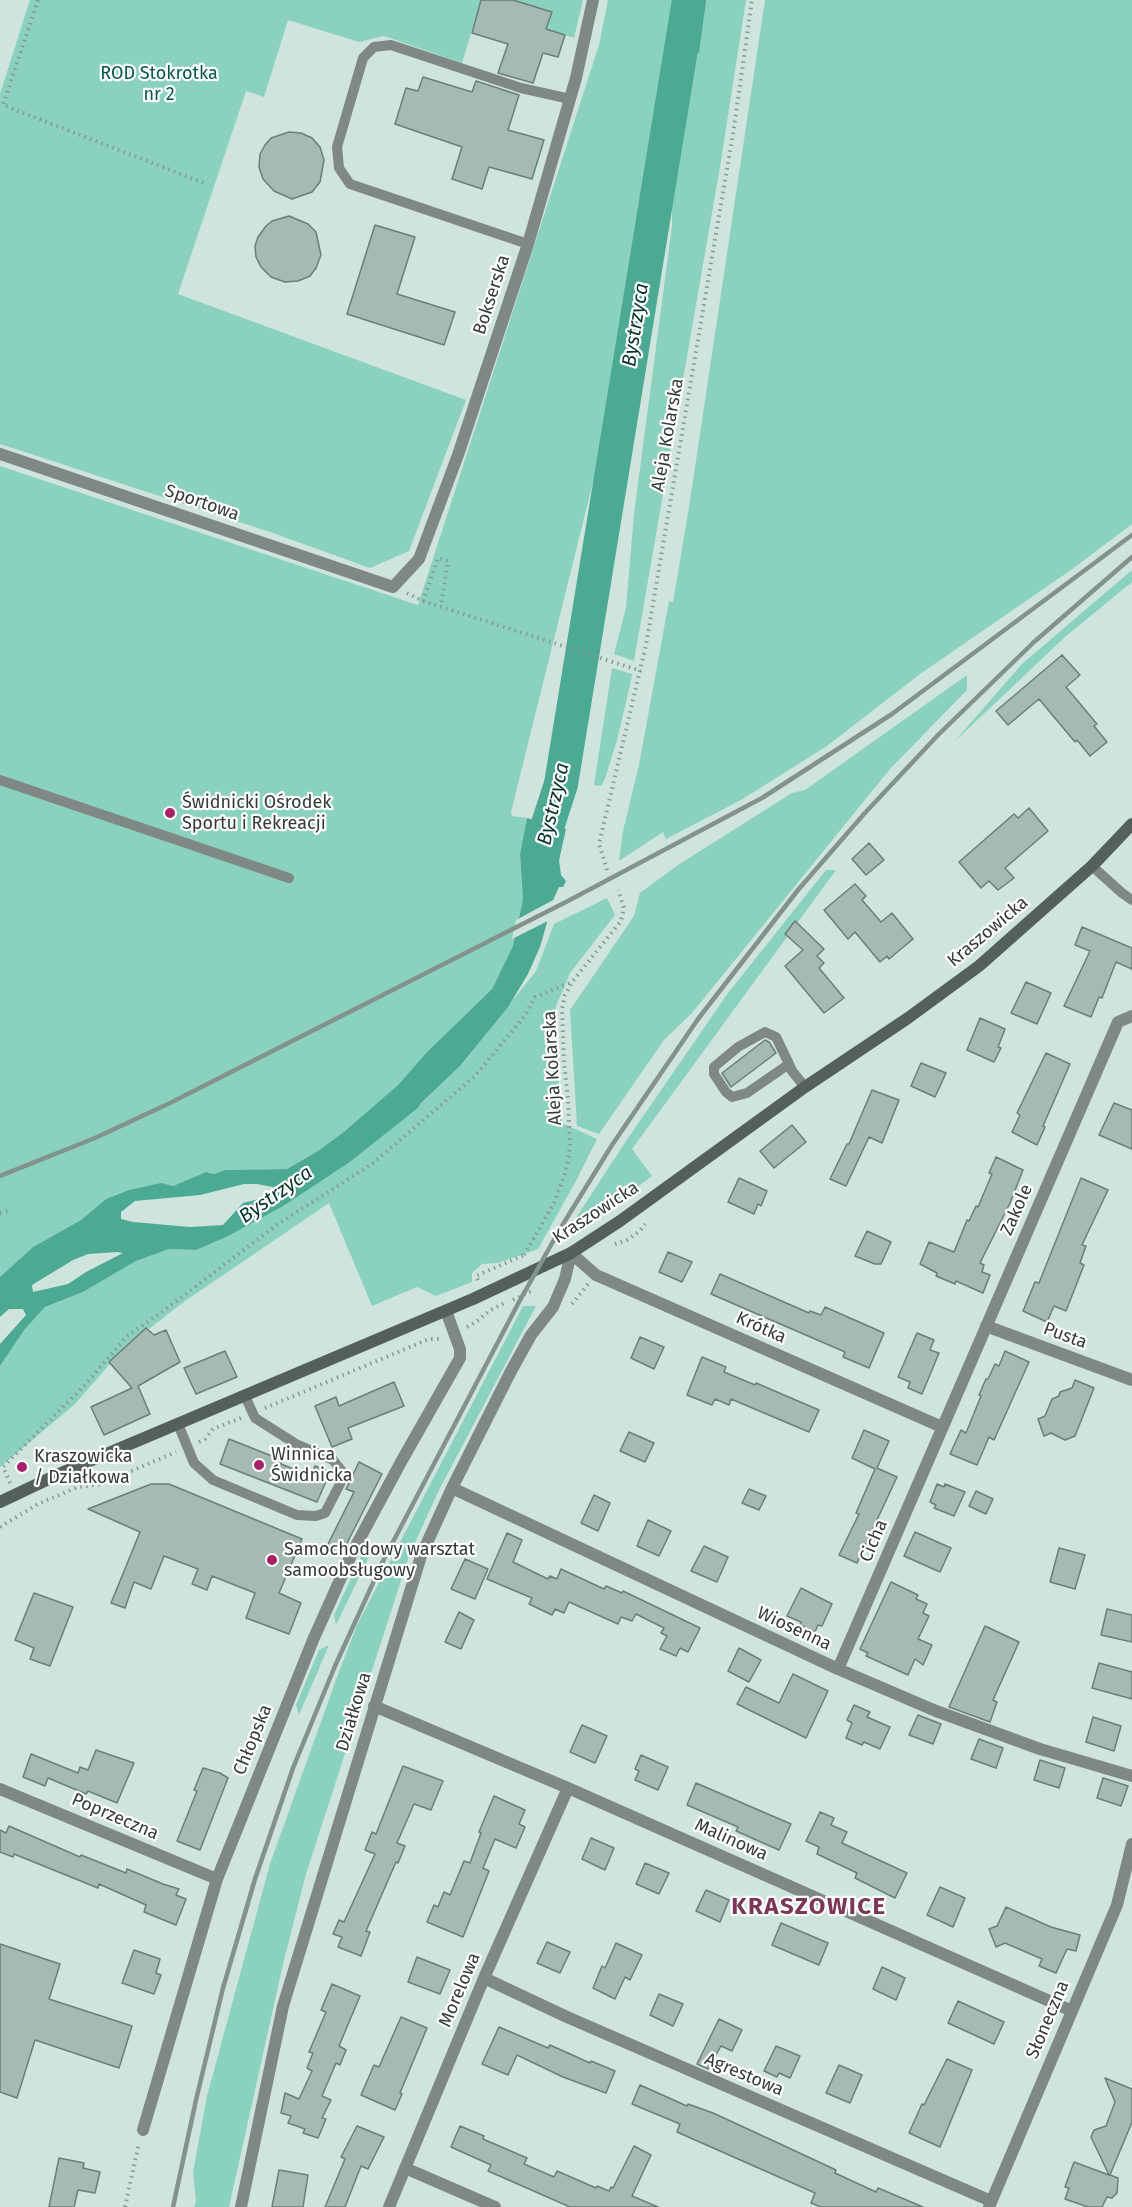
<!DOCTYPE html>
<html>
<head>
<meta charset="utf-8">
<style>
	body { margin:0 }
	canvas { display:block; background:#cfe4dd }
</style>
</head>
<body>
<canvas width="1132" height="2207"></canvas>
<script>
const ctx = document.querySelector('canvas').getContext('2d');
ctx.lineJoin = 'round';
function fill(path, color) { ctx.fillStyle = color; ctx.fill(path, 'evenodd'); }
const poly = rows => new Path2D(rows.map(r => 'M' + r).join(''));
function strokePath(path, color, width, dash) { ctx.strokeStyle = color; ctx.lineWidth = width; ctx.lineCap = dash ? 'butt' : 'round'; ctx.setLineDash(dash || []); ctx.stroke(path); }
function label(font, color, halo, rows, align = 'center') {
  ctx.font = font + ' "Fira Sans",sans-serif'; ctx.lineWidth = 4.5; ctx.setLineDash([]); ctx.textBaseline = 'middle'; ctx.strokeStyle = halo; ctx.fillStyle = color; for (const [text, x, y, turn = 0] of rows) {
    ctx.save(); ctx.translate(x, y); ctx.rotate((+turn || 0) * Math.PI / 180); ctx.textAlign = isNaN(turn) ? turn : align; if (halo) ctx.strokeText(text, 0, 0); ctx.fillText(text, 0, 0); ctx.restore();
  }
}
fill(poly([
	[30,0,481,0,462,63,384,36,359,42,288,20,264,97,246,91,178,294,466,400,409,551,370,568,273,533,0,444,0,94],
	[513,0,583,0,574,38,546,29,551,13],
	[608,0,673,0,664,49,600,454,511,812,512,816,527,818,520,854,523,899,513,946,492,989,427,1052,398,1085,345,1132,318,1151,287,1169,225,1170,214,1174,206,1172,173,1186,161,1184,129,1190,106,1199,81,1220,33,1247,0,1277,0,466,418,605,599,45],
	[706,0,746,0,720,167,634,661,614,654,626,608,634,514,672,226,672,201],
	[765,0,1132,0,1132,524,1071,570,920,674,827,746,741,800,666,839,663,832,619,861,623,831,639,765,669,601,673,602,689,507],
	[1132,570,1132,582,1065,637,954,742,1022,664],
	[612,668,632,674,631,681,617,740,605,779,601,786,594,785],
	[967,675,967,690,890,769,692,1013,664,1040,599,1134,577,1126,570,1010,634,916,640,893,678,865,792,793,805,790],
	[826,870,836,870,632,1149,652,1176,604,1211,563,1238,626,1141,728,993],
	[607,898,615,915,570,973,556,1006,557,1056,562,1123,597,1139,576,1181,538,1249,498,1263,482,1264,472,1273,472,1282,436,1296,417,1287,372,1306,329,1203,185,1301,123,1349,74,1405,0,1467,0,1366,25,1329,45,1307,83,1292,136,1261,169,1249,196,1250,285,1205,350,1162,418,1108,421,1103,460,1066,536,971,554,924],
	[523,1306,536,1306,439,1490,409,1556,306,1874,283,1964,229,2207,194,2207,196,2201,193,2172,207,2096,270,1864,337,1677,357,1625],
	[374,1546,336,1625,334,1615,365,1548],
	[329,1645,299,1715,296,1705,319,1650]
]), '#8ad2bd');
fill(poly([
	[673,0,706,0,699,53,664,49],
	[527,818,566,829,559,860,561,875,566,881,563,887,559,887,554,898,540,947,528,974,508,1007,460,1066,421,1103,418,1108,350,1162,285,1205,226,1237,196,1250,169,1249,136,1261,83,1292,45,1307,25,1329,0,1366,0,1344,26,1315,23,1309,9,1309,0,1317,0,1277,33,1247,81,1220,106,1199,129,1190,161,1183,173,1186,206,1172,214,1174,225,1170,287,1169,318,1151,344,1132,398,1085,427,1052,492,989,513,946,523,899,520,854],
	[244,1184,257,1184,278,1188,263,1198,243,1203,223,1225,190,1227,133,1222,121,1219,121,1212,135,1201,200,1195],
	[117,1252,123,1253,86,1272,68,1284,33,1292,32,1285,73,1260,88,1254]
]), '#4caa92');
fill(poly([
	[557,898,550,920,512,939,516,920]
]), '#cfe4dd');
strokePath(poly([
	[540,871,548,824,561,784,689,0]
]), '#4caa92', 34);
const building = poly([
	[481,0,513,0,552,12,546,29,565,35,558,57,543,53,533,83,498,73,508,44,472,33,481,0],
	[423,77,472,92,476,81,519,95,508,130,544,140,532,179,489,167,482,189,452,179,462,147,395,124,406,88,418,91,423,77],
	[289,132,301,133,312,138,320,147,324,160,320,182,312,192,292,199,274,191,263,179,259,167,260,154,265,145,271,138,289,132],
	[289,216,308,224,316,232,321,255,316,268,310,276,298,281,285,282,271,277,261,267,256,257,255,246,258,237,266,226,272,221,289,216],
	[375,225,415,237,397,294,455,312,444,345,347,314,375,225],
	[1062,655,1080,675,1066,687,1097,724,1094,726,1107,742,1090,756,1077,740,1075,742,1039,699,1008,725,996,711,1062,655],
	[1029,808,1048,831,1005,868,1014,878,998,890,989,881,981,888,959,862,1014,814,1018,818,1029,808],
	[869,843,884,860,866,875,852,859,869,843],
	[855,884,866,896,862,900,881,922,892,913,913,939,889,959,887,956,880,962,855,932,848,939,824,910,855,884],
	[795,921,824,949,817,956,824,963,819,968,844,998,824,1013,785,966,803,950,785,934,795,921],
	[1082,927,1132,948,1132,969,1116,962,1102,998,1099,997,1091,1017,1064,1006,1090,951,1075,945,1082,927],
	[1026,982,1051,993,1037,1024,1011,1013,1026,982],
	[980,1018,1005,1029,998,1047,1001,1048,994,1062,967,1050,980,1018],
	[765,1040,769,1042,776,1053,731,1087,722,1073,765,1040],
	[1046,1053,1070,1064,1043,1126,1045,1127,1037,1145,1012,1132,1020,1115,1017,1113,1046,1053],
	[921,1063,946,1073,935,1097,911,1086,921,1063],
	[872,1090,899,1100,882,1143,869,1137,846,1186,830,1179,847,1144,849,1144,872,1090],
	[1114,1103,1132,1110,1132,1149,1099,1135,1114,1103],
	[792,1125,806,1142,774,1168,760,1151,792,1125],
	[996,1157,1023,1170,1010,1203,980,1263,984,1265,982,1272,990,1275,983,1293,956,1281,955,1284,936,1276,937,1273,920,1264,929,1242,954,1252,967,1220,969,1221,976,1206,978,1207,992,1174,989,1173,996,1157],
	[739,1178,767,1191,761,1206,758,1204,754,1214,728,1202,739,1178],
	[1081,1178,1108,1190,1082,1245,1086,1246,1080,1263,1084,1265,1066,1311,1054,1306,1047,1322,1023,1311,1035,1282,1039,1283,1081,1178],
	[867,1231,891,1242,881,1264,875,1264,855,1256,867,1231],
	[668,1252,692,1262,682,1282,659,1272,668,1252],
	[720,1274,809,1313,810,1311,821,1315,825,1307,884,1333,869,1368,843,1357,845,1352,711,1294,720,1274],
	[146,1328,154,1335,166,1330,180,1362,138,1386,150,1414,104,1435,91,1407,132,1388,109,1362,146,1328],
	[917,1333,934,1340,930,1350,939,1353,922,1394,908,1388,910,1382,898,1377,917,1333],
	[640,1337,664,1347,654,1369,631,1358,640,1337],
	[225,1351,237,1377,196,1394,184,1368,225,1351],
	[1005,1351,1029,1362,994,1440,989,1437,977,1465,950,1454,961,1430,966,1433,981,1396,979,1395,986,1379,988,1379,995,1364,999,1366,1005,1351],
	[702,1357,726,1367,724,1372,755,1385,756,1383,819,1410,809,1432,731,1399,729,1405,715,1399,712,1405,687,1395,702,1357],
	[1075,1380,1094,1388,1075,1436,1065,1440,1051,1433,1044,1436,1038,1419,1045,1416,1052,1399,1059,1396,1060,1392,1072,1388,1075,1380],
	[394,1382,404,1406,348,1428,352,1439,332,1447,315,1406,336,1397,339,1406,394,1382],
	[864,1430,889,1441,877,1468,897,1477,857,1563,839,1555,859,1514,856,1513,875,1469,852,1458,864,1430],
	[629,1432,654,1443,645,1462,620,1451,629,1432],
	[229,1439,282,1460,281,1464,311,1476,315,1466,330,1472,317,1502,220,1464,229,1439],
	[359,1462,382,1474,341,1555,326,1548,354,1492,346,1489,359,1462],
	[151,1484,169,1484,302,1539,279,1593,301,1603,289,1634,246,1618,255,1593,212,1576,207,1590,192,1584,198,1569,164,1556,151,1589,134,1582,125,1608,111,1603,140,1532,88,1509,151,1484],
	[937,1484,944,1487,945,1484,965,1492,954,1516,934,1508,936,1505,930,1502,937,1484],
	[749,1489,766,1496,759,1510,742,1503,749,1489],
	[976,1491,993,1499,986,1514,969,1506,976,1491],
	[594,1495,610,1503,598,1531,581,1523,594,1495],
	[648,1520,671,1531,659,1556,637,1546,648,1520],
	[915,1532,951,1548,940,1572,904,1556,915,1532],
	[507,1533,522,1540,513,1562,548,1579,550,1576,557,1579,561,1569,604,1589,606,1586,622,1593,623,1591,700,1628,688,1652,680,1648,676,1656,660,1649,667,1636,661,1633,664,1628,636,1614,632,1621,621,1617,618,1624,569,1602,564,1613,555,1609,552,1615,529,1604,532,1598,487,1579,507,1533],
	[704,1546,728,1557,717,1582,691,1571,704,1546],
	[1059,1548,1085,1555,1075,1589,1050,1582,1059,1548],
	[465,1559,488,1569,475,1599,451,1589,465,1559],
	[891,1582,918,1595,916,1599,927,1604,923,1613,929,1616,918,1639,932,1645,923,1665,915,1659,908,1675,866,1656,868,1653,860,1649,891,1582],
	[801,1588,832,1604,822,1626,818,1625,815,1632,800,1625,801,1622,787,1616,801,1588],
	[34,1593,73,1607,50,1666,30,1659,34,1648,15,1640,34,1593],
	[1107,1609,1132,1615,1132,1642,1101,1635,1107,1609],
	[459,1612,474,1620,461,1649,445,1642,459,1612],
	[985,1626,1019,1642,993,1700,997,1702,990,1722,949,1707,985,1626],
	[739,1648,761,1660,749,1682,728,1671,739,1648],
	[1099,1663,1132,1672,1132,1699,1092,1688,1099,1663],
	[793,1674,828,1691,806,1738,737,1704,746,1687,779,1703,793,1674],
	[854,1705,870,1712,867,1717,890,1727,880,1749,864,1742,862,1745,846,1738,852,1723,847,1720,854,1705],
	[918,1715,941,1724,933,1744,909,1735,918,1715],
	[1093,1717,1121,1726,1114,1751,1086,1742,1093,1717],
	[582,1725,607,1736,595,1763,570,1752,582,1725],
	[979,1739,1003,1748,996,1768,971,1759,979,1739],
	[96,1750,134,1763,117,1803,88,1791,86,1794,48,1778,45,1786,23,1777,31,1754,78,1773,80,1767,88,1770,96,1750],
	[641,1755,668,1767,658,1790,635,1780,639,1771,635,1769,641,1755],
	[1040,1760,1065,1768,1059,1788,1034,1780,1040,1760],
	[403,1766,443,1781,431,1810,414,1804,397,1843,405,1846,398,1863,396,1862,366,1931,370,1932,361,1956,338,1947,342,1937,333,1934,339,1920,344,1922,375,1854,365,1850,372,1832,376,1834,403,1766],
	[203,1768,220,1773,228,1778,200,1850,177,1841,197,1791,194,1790,203,1768],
	[1103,1778,1128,1786,1121,1806,1097,1798,1103,1778],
	[696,1783,791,1824,779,1850,736,1831,738,1827,687,1805,696,1783],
	[494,1796,525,1810,519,1824,525,1827,516,1848,495,1839,483,1868,489,1871,463,1937,427,1922,434,1905,438,1907,444,1892,450,1895,464,1861,470,1863,481,1833,479,1832,494,1796],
	[820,1812,834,1818,831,1825,847,1832,842,1843,907,1873,895,1898,855,1878,857,1873,817,1854,819,1847,806,1841,820,1812],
	[9,1826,80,1857,81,1855,126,1873,127,1869,163,1884,179,1889,176,1895,186,1899,176,1925,144,1912,146,1905,99,1884,98,1888,14,1854,13,1857,0,1852,0,1830,6,1833,9,1826],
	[591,1838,614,1848,605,1870,582,1859,591,1838],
	[645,1863,669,1873,659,1894,636,1884,645,1863],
	[940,1887,965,1898,953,1927,927,1915,940,1887],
	[706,1890,729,1900,720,1922,696,1911,706,1890],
	[1006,1907,1051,1927,1080,1935,1076,1951,1067,1949,1056,1973,1039,1966,1042,1959,1005,1943,996,1947,989,1929,997,1926,1006,1907],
	[781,1923,828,1943,819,1965,772,1945,781,1923],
	[547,1942,570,1952,560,1973,537,1963,547,1942],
	[616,1943,642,1955,630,1980,625,1977,615,1999,593,1988,602,1966,605,1968,616,1943],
	[0,1944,60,1964,49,1999,132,2026,119,2068,35,2040,17,2098,0,2092,0,1944],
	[134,1950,160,1959,156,1973,161,1975,154,1994,122,1983,134,1950],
	[417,1957,450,1970,440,1994,408,1982,417,1957],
	[882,1967,905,1978,896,2000,873,1989,882,1967],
	[332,1984,360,1996,339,2046,346,2050,340,2065,336,2063,322,2096,331,2100,322,2118,326,2119,318,2138,303,2133,305,2129,288,2123,291,2116,281,2113,285,2093,299,2099,312,2071,307,2068,313,2053,309,2052,326,2012,321,2010,332,1984],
	[659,1994,683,2004,673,2026,650,2015,659,1994],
	[958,2001,1004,2022,994,2044,948,2023,958,2001],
	[401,2017,427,2028,400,2093,402,2094,395,2110,361,2095,374,2065,379,2067,401,2017],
	[719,2019,742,2030,732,2051,721,2046,708,2069,697,2064,719,2019],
	[499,2027,548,2048,550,2045,590,2063,591,2061,615,2071,606,2093,563,2077,517,2055,508,2075,482,2064,499,2027],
	[776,2046,800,2056,790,2078,779,2073,777,2077,764,2071,776,2046],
	[947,2059,972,2070,940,2147,909,2133,922,2104,924,2105,947,2059],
	[839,2065,862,2075,850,2103,826,2093,839,2065],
	[1105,2078,1132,2089,1132,2122,1110,2175,1118,2178,1117,2193,1112,2198,1107,2197,1102,2207,1088,2207,1065,2199,1069,2188,1065,2187,1074,2162,1109,2175,1091,2137,1094,2130,1106,2126,1115,2102,1105,2078],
	[640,2085,687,2106,688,2104,713,2113,776,2142,836,2170,835,2173,876,2192,878,2188,923,2207,821,2207,811,2203,815,2193,677,2132,680,2124,632,2104,640,2085],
	[357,2126,384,2137,368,2169,361,2166,345,2207,325,2207,345,2159,341,2157,357,2126],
	[460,2126,484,2136,483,2139,527,2158,524,2164,554,2177,557,2171,596,2188,597,2186,609,2191,611,2187,613,2188,634,2146,651,2155,632,2196,658,2207,570,2207,488,2171,491,2165,451,2147,460,2126],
	[59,2158,84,2163,83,2168,100,2172,95,2193,78,2190,74,2207,49,2207,59,2158],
	[279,2170,308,2175,303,2207,272,2207,279,2170]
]);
fill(building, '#a6bab4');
strokePath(building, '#6b7e78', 1.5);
strokePath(poly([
	[38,0,3,105,204,183],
	[407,593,423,601,641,671],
	[423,601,438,558,448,561,441,606],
	[607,870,599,844,646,645,734,128,752,0],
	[0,1213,8,1211],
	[615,1244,627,1240,640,1231,645,1224],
	[524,1255,554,1203,566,1171,570,1147,568,1099,564,1063,562,1009,565,995,572,982,621,921,624,908,618,890],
	[478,1280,476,1276,524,1255],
	[513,1300,533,1290],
	[572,1304,588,1284],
	[467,1327,476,1322,489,1311,506,1302],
	[265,1408,429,1339,441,1339],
	[199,1442,205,1439,213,1429,241,1418],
	[10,1483,3,1467,85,1385,127,1336,162,1312,278,1224,372,1164,475,1076,524,1017,535,997,572,982],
	[0,1527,38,1504,78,1487,101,1484,176,1452],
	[125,2207,139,2143]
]), '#889892', 4, [1.5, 4.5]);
strokePath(poly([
	[528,244,350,184,339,168,337,147,363,58,374,47,391,45,521,88,570,99],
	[0,780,289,878],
	[1092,866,1122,893,1132,900],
	[789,1064,747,1093,732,1097,726,1092,714,1074,714,1067,738,1047,765,1032,776,1037,789,1064,792,1071,805,1087],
	[178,1424,194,1463,213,1480,297,1515,316,1516,325,1513,340,1484,341,1470,333,1460,296,1444,255,1418,245,1396]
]), '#808885', 10);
strokePath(poly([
	[0,454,393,587,419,559,458,455,528,244,576,78,593,0],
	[986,1326,1132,1380],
	[452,1488,838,1669,936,1711,1040,1749,1132,1776],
	[838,1669,1118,1022,1132,1016],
	[374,1706,568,1788,1072,2011],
	[0,1789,217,1879],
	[484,1978,567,2017,991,2201],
	[143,2130,217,1879,313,1640,352,1553,401,1462,460,1358,460,1349,446,1311],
	[405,2168,495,2207],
	[241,2207,283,2006,421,1556,452,1488,510,1373,531,1335,553,1307,565,1279,571,1253,596,1275,942,1427],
	[389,2207,484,1978,568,1788],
	[989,2207,1117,1905,1132,1844]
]), '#808885', 12);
strokePath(poly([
	[0,1502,59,1474,473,1299,571,1253,620,1221,805,1087,908,1018,979,966,1092,866,1132,824]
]), '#53605c', 12);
strokePath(poly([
	[0,1176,95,1138,170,1103,566,902,762,798,892,714,1132,535],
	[173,2207,196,2100,223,1988,255,1879,293,1768,335,1666,384,1559,519,1302,560,1229,612,1145,698,1019,798,890,864,814,938,735,1034,642,1132,557]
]), '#83928d', 4.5);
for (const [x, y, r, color] of [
	[170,813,6,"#a72068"],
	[259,1465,6,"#a72068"],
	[22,1467,6,"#a72068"],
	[272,1560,6,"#a72068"]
]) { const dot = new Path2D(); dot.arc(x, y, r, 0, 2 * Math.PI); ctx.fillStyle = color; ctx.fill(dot); strokePath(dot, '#fff', 2); }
label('18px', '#055848', '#fff', [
	["ROD Stokrotka",159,74],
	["nr 2",159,95]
]);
label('18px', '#333b38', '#fff', [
	["Bokserska",492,295,-72],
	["Aleja Kolarska",668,435,-80],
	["Sportowa",202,503,19],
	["Kraszowicka",988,932,-40],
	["Aleja Kolarska",553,1068,-93],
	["Zakole",1017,1210,-66],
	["Kraszowicka",596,1213,-33],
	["Krótka",761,1328,24],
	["Pusta",1065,1336,20],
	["Cicha",874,1541,-67],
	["Wiosenna",794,1629,25],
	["Działkowa",354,1712,-73],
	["Chłopska",253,1740,-68],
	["Poprzeczna",115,1817,23],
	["Malinowa",731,1840,24],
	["Morelowa",460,1990,-67],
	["Słoneczna",1048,2020,-67],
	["Agrestowa",744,2075,23]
]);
label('18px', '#333b38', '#fff', [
	["Świdnicki Ośrodek",182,803],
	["Sportu i Rekreacji",182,824],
	["Winnica",271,1455],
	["Świdnicka",271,1476],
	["Kraszowicka",34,1457],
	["/ Działkowa",34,1478],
	["Samochodowy warsztat",284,1550],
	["samoobsługowy",284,1571]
], 'left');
label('italic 20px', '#07342a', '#fff', [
	["Bystrzyca",636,325,-81],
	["Bystrzyca",554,804,-77],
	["Bystrzyca",276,1195,-35]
]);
ctx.letterSpacing = '1.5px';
label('bold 24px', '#7b3856', '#fff', [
	["KRASZOWICE",809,1907]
]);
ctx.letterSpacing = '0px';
</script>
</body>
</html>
